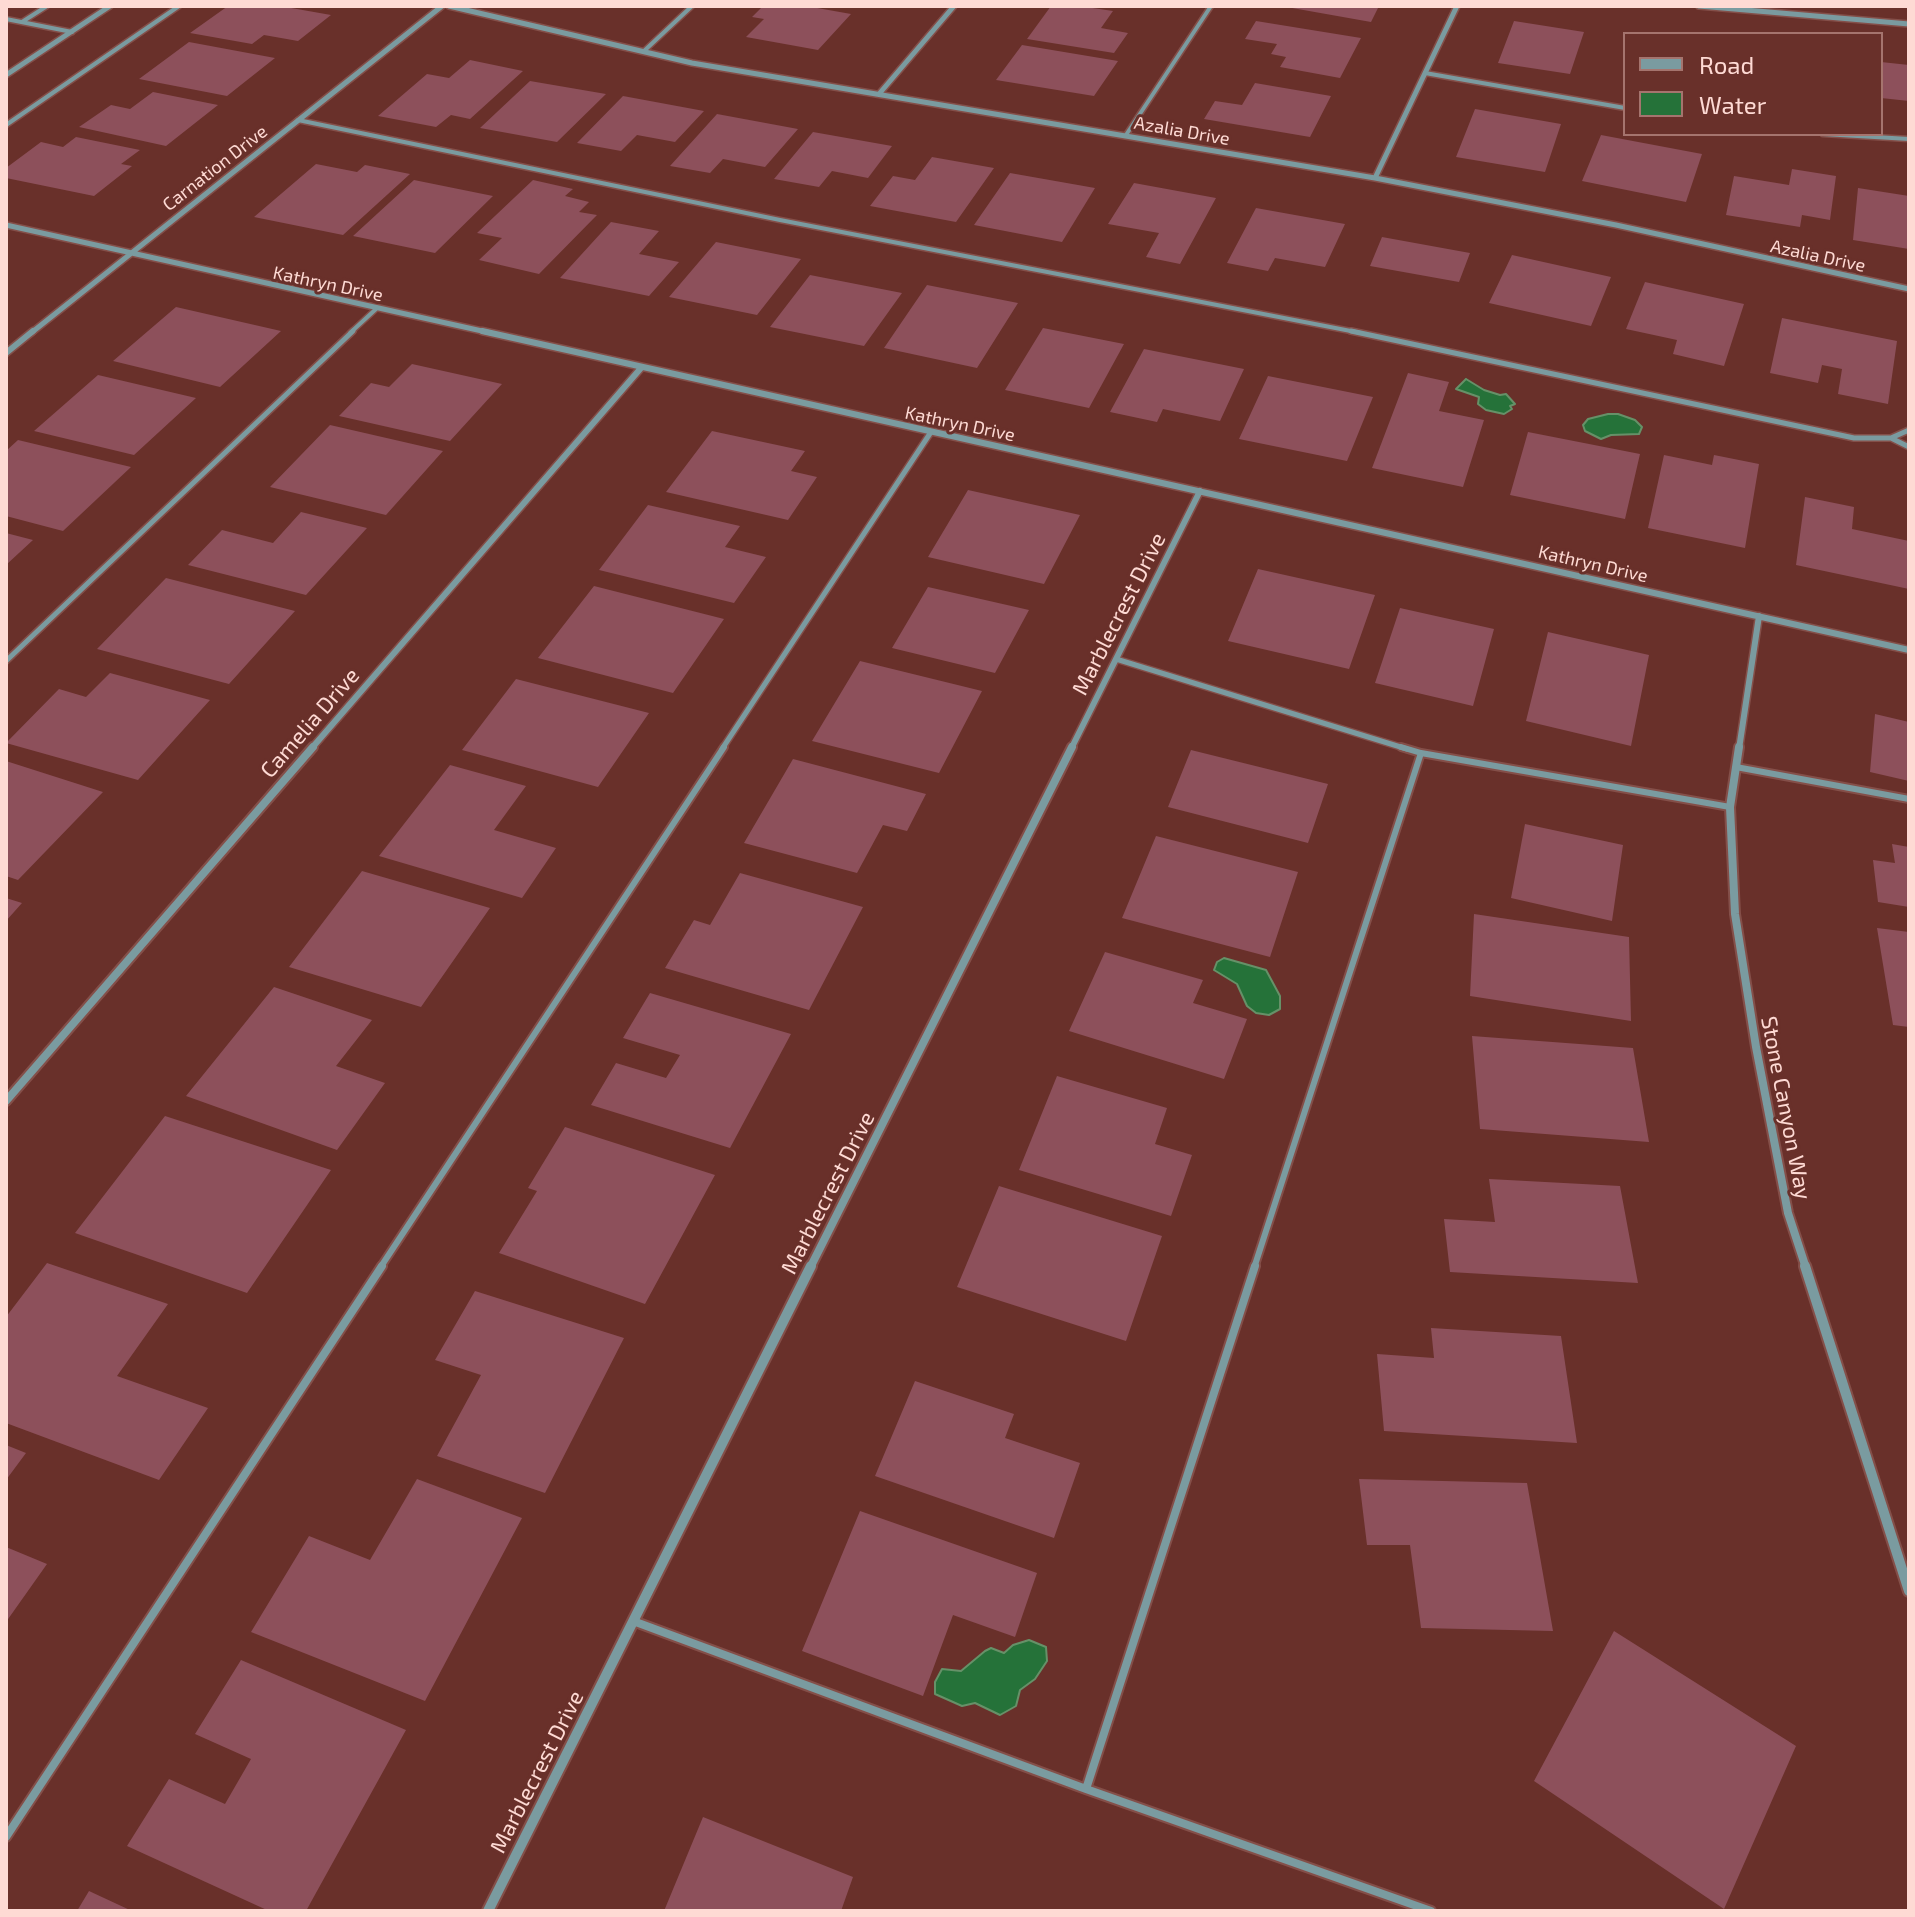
<!DOCTYPE html>
<html>
<head>
<meta charset="utf-8">
<style>
	body { margin:0 }
	#map { position:relative; width:1915px; height:1917px; overflow:hidden; background:#69302a; font-family:"Exo 2",sans-serif }
	canvas { display:block }
	.frame { position:absolute; inset:0; border:8px solid #fedad4; pointer-events:none }
	.legend { position:absolute; left:1623px; top:32px; width:260px; height:104px; box-sizing:border-box; background:#69302a; border:2px solid #a5746e; margin:0; padding:10px 14px; list-style:none; font-size:24px; color:#fedad4 }
	.legend li { display:flex; align-items:center; gap:16px; height:40px }
	.legend b { width:40px; border:2px solid #a5746e }
</style>
</head>
<body>
<div id="map">
<canvas width="1915" height="1917"></canvas>
<div class="frame"></div>
<ul class="legend">
<li><b style="height:10px;background:#7a9ba0"></b>Road</li>
<li><b style="height:22px;background:#257239"></b>Water</li>
</ul>
</div>
<script>
const ctx = document.querySelector('canvas').getContext('2d');
ctx.lineJoin = 'round';
function fill(path, color) { ctx.fillStyle = color; ctx.fill(path, 'evenodd'); }
const poly = rows => new Path2D(rows.map(r => 'M' + r).join(''));
function strokePath(path, color, width, dash) { ctx.strokeStyle = color; ctx.lineWidth = width; ctx.lineCap = dash ? 'butt' : 'round'; ctx.setLineDash(dash || []); ctx.stroke(path); }
function label(font, color, halo, rows, align = 'center') {
  ctx.font = font + ' "Exo 2",sans-serif'; ctx.lineWidth = 6; ctx.setLineDash([]); ctx.textBaseline = 'middle'; ctx.strokeStyle = halo; ctx.fillStyle = color; for (const [text, x, y, turn = 0] of rows) {
    ctx.save(); ctx.translate(x, y); ctx.rotate((+turn || 0) * Math.PI / 180); ctx.textAlign = isNaN(turn) ? turn : align; if (halo) ctx.strokeText(text, 0, 0); ctx.fillText(text, 0, 0); ctx.restore();
  }
}
const water = poly([
	[1466,379,1484,390,1500,395,1506,394,1515,404,1510,406,1512,409,1504,414,1486,410,1478,404,1479,397,1456,389,1466,379],
	[1608,414,1618,414,1635,420,1642,427,1639,434,1611,435,1601,439,1585,431,1583,425,1588,419,1608,414],
	[1224,958,1266,970,1280,996,1280,1009,1269,1015,1256,1013,1247,1006,1237,984,1214,970,1217,962,1224,958],
	[1029,1640,1046,1647,1047,1661,1035,1679,1020,1690,1016,1706,1000,1715,975,1703,962,1706,935,1694,935,1682,942,1669,961,1671,985,1651,991,1648,1004,1653,1013,1645,1029,1640]
]);
fill(water, '#257239');
strokePath(water, '#669168', 2);
fill(poly([
	[228,6,280,6,331,15,298,41,264,35,252,44,190,33],
	[763,6,806,6,851,14,818,50,746,37,764,19,752,17],
	[1051,6,1079,6,1113,11,1101,28,1128,33,1114,53,1027,39],
	[1281,6,1379,6,1371,22],
	[1256,21,1361,38,1340,78,1280,67,1286,57,1271,54,1277,44,1245,39],
	[1514,21,1584,32,1570,74,1498,63],
	[189,42,275,58,227,96,139,79],
	[1022,45,1118,61,1094,96,996,80],
	[470,60,523,71,470,119,451,115,436,127,378,116,427,74,449,78],
	[1881,62,1909,65,1909,101,1881,98],
	[530,81,606,94,557,142,480,128],
	[1255,83,1331,96,1310,137,1204,119,1215,101,1242,105],
	[153,92,218,105,166,146,79,127,111,105,130,109],
	[623,96,704,111,675,142,637,135,621,151,577,143],
	[1475,109,1561,124,1545,172,1456,157],
	[717,114,798,129,765,167,723,159,710,173,670,166],
	[813,132,892,146,868,178,832,171,819,187,774,179],
	[1601,135,1702,154,1686,202,1582,181],
	[76,137,140,150,121,164,132,166,94,196,6,178,6,168,41,142,63,147],
	[932,157,994,168,956,222,870,206,893,176,915,180],
	[316,164,357,172,365,165,410,174,343,235,254,217],
	[1792,169,1836,176,1830,220,1802,215,1800,227,1726,215,1734,176,1789,185],
	[1010,173,1095,188,1062,242,974,225],
	[414,180,493,196,435,253,353,236],
	[533,180,573,189,565,196,589,202,579,212,597,215,539,274,479,260,502,238,477,233],
	[1134,183,1216,198,1180,264,1146,257,1159,233,1108,224],
	[1858,188,1909,196,1909,249,1853,240],
	[1256,208,1345,224,1325,267,1275,258,1268,271,1227,263],
	[611,222,659,231,639,254,679,262,649,296,560,278],
	[1382,237,1470,253,1459,282,1370,266],
	[716,242,801,259,757,315,669,297],
	[1512,255,1611,277,1591,326,1489,303],
	[810,275,902,293,864,346,770,327],
	[1645,282,1744,304,1724,366,1673,354,1677,340,1626,329],
	[927,285,1018,303,977,368,884,348],
	[176,307,281,331,220,387,113,361],
	[1782,318,1897,341,1888,404,1838,394,1842,369,1822,365,1818,383,1770,373],
	[1043,328,1124,344,1089,408,1005,390],
	[1144,349,1244,369,1220,421,1163,409,1157,422,1110,412],
	[412,364,502,384,450,441,339,416,371,383,389,387],
	[1408,373,1449,382,1439,411,1484,420,1463,487,1372,468],
	[98,375,196,398,134,455,34,431],
	[1268,376,1373,397,1347,461,1239,439],
	[330,425,443,451,386,515,270,487],
	[712,431,805,451,791,471,817,477,788,520,666,492],
	[1528,432,1640,454,1625,519,1510,495],
	[18,440,131,467,63,531,6,516,6,451],
	[1664,455,1712,465,1714,455,1759,464,1745,548,1648,528],
	[968,490,1080,515,1044,584,928,557],
	[1805,497,1854,507,1852,529,1909,541,1909,589,1796,565],
	[648,505,740,526,725,547,766,557,734,603,599,570],
	[301,512,367,528,306,595,188,565,222,530,273,543],
	[6,533,33,540,6,565],
	[1258,569,1375,595,1349,669,1228,641],
	[166,578,295,611,229,684,97,649],
	[594,586,724,619,673,693,538,658],
	[928,587,1029,610,995,673,892,648],
	[1400,608,1494,629,1473,706,1375,683],
	[1548,632,1649,655,1631,746,1526,721],
	[860,661,982,691,939,773,812,741],
	[110,673,210,700,138,780,6,743,59,689,86,697],
	[516,679,649,713,598,787,462,750],
	[1875,714,1909,722,1909,781,1870,772],
	[1191,750,1328,784,1308,843,1168,807],
	[793,759,926,794,907,831,883,825,857,873,744,843],
	[6,761,103,792,18,880,6,876],
	[450,765,526,786,494,830,556,848,522,898,379,856],
	[1525,824,1623,845,1612,921,1511,898],
	[1156,836,1298,872,1270,957,1122,918],
	[1892,844,1909,847,1909,907,1878,902,1873,860,1895,863],
	[362,871,490,908,421,1007,289,967],
	[740,873,863,907,809,1010,665,968,694,920,710,925],
	[6,898,22,903,6,921],
	[1474,914,1629,937,1631,1021,1470,996],
	[1877,928,1909,932,1909,1027,1893,1025],
	[1105,952,1203,980,1193,1003,1247,1019,1224,1079,1069,1031],
	[274,987,372,1020,336,1066,385,1083,337,1150,186,1096],
	[650,993,791,1034,730,1148,591,1105,616,1063,666,1078,680,1055,623,1038],
	[1472,1036,1633,1048,1649,1142,1480,1129],
	[1057,1076,1167,1108,1155,1144,1192,1155,1171,1216,1019,1170],
	[165,1116,331,1170,247,1293,75,1233],
	[565,1127,715,1175,645,1304,499,1253,537,1191,528,1188],
	[1489,1179,1620,1186,1638,1283,1450,1272,1444,1219,1495,1222],
	[999,1186,1162,1236,1126,1341,957,1287],
	[47,1263,168,1304,117,1376,208,1408,159,1480,6,1423,6,1317],
	[475,1291,624,1338,545,1493,437,1456,481,1375,435,1360],
	[1431,1328,1561,1336,1577,1443,1384,1431,1377,1354,1434,1358],
	[915,1381,1014,1414,1005,1438,1080,1463,1054,1538,875,1476],
	[6,1445,26,1453,6,1480],
	[417,1479,522,1518,425,1701,251,1632,309,1536,370,1560],
	[1359,1479,1527,1483,1553,1631,1421,1628,1410,1545,1367,1545],
	[860,1511,1037,1573,1015,1637,953,1615,923,1696,802,1651],
	[6,1547,47,1564,6,1622],
	[1614,1631,1796,1746,1724,1909,1534,1781],
	[241,1660,406,1730,306,1911,269,1911,127,1846,169,1779,225,1804,251,1759,195,1734],
	[703,1817,853,1877,841,1911,664,1911],
	[89,1891,132,1911,77,1911]
]), '#8d505b');
const laneFar3 = poly([
	[6,19,72,32],
	[22,22,47,6],
	[644,51,692,6],
	[1425,73,1625,108],
	[298,120,780,220,1361,333],
	[6,125,179,6],
	[1823,134,1909,139],
	[1126,135,1211,6],
	[350,333,376,309]
]);
const laneFar2 = poly([
	[1351,331,1854,438,1891,438,1909,430],
	[1891,438,1909,447],
	[1116,659,1407,749],
	[6,661,353,331],
	[722,749,931,432]
]);
const laneFar1 = poly([
	[1401,747,1421,753,1730,807],
	[1736,767,1909,799],
	[380,1268,724,747],
	[1254,1268,1421,753]
]);
const lane = poly([
	[633,1621,1086,1789,1431,1911],
	[1086,1789,1255,1266],
	[6,1837,382,1266]
]);
const streetFar3 = poly([
	[449,6,692,63,1375,178,1616,225,1909,289],
	[1699,6,1909,24],
	[6,75,110,6],
	[879,94,954,6],
	[1375,178,1457,6],
	[6,225,491,333],
	[31,333,442,6]
]);
const streetFar2 = poly([
	[482,331,1909,650],
	[6,353,33,331],
	[311,749,641,368],
	[1071,749,1200,491],
	[1739,749,1759,616]
]);
const streetFar1 = poly([
	[1739,747,1730,807,1735,914,1756,1047,1788,1213,1806,1268],
	[6,1101,313,747],
	[810,1268,1072,747]
]);
const street = poly([
	[1805,1266,1909,1591],
	[488,1911,811,1266]
]);
strokePath(laneFar3, '#844f49', 7);
strokePath(laneFar2, '#844f49', 8);
strokePath(laneFar1, '#844f49', 10);
strokePath(lane, '#844f49', 12);
strokePath(streetFar3, '#844f49', 8);
strokePath(streetFar2, '#844f49', 9);
strokePath(streetFar1, '#844f49', 12);
strokePath(street, '#844f49', 14);
strokePath(laneFar3, '#7a9ba0', 4);
strokePath(laneFar2, '#7a9ba0', 5);
strokePath(laneFar1, '#7a9ba0', 6);
strokePath(lane, '#7a9ba0', 8);
strokePath(streetFar3, '#7a9ba0', 5);
strokePath(streetFar2, '#7a9ba0', 6);
strokePath(streetFar1, '#7a9ba0', 8);
strokePath(street, '#7a9ba0', 10);
label('18px', '#fedad4', '#69302a', [
	["Azalia Drive",1182,131,10],
	["Carnation Drive",215,168,-38],
	["Azalia Drive",1818,256,12],
	["Kathryn Drive",328,284,12],
	["Kathryn Drive",960,424,12],
	["Kathryn Drive",1593,564,13]
]);
label('22px', '#fedad4', '#69302a', [
	["Marblecrest Drive",1119,614,-63],
	["Camelia Drive",310,723,-49],
	["Stone Canyon Way",1786,1108,79],
	["Marblecrest Drive",828,1193,-63],
	["Marblecrest Drive",537,1772,-63]
]);
</script>
</body>
</html>
